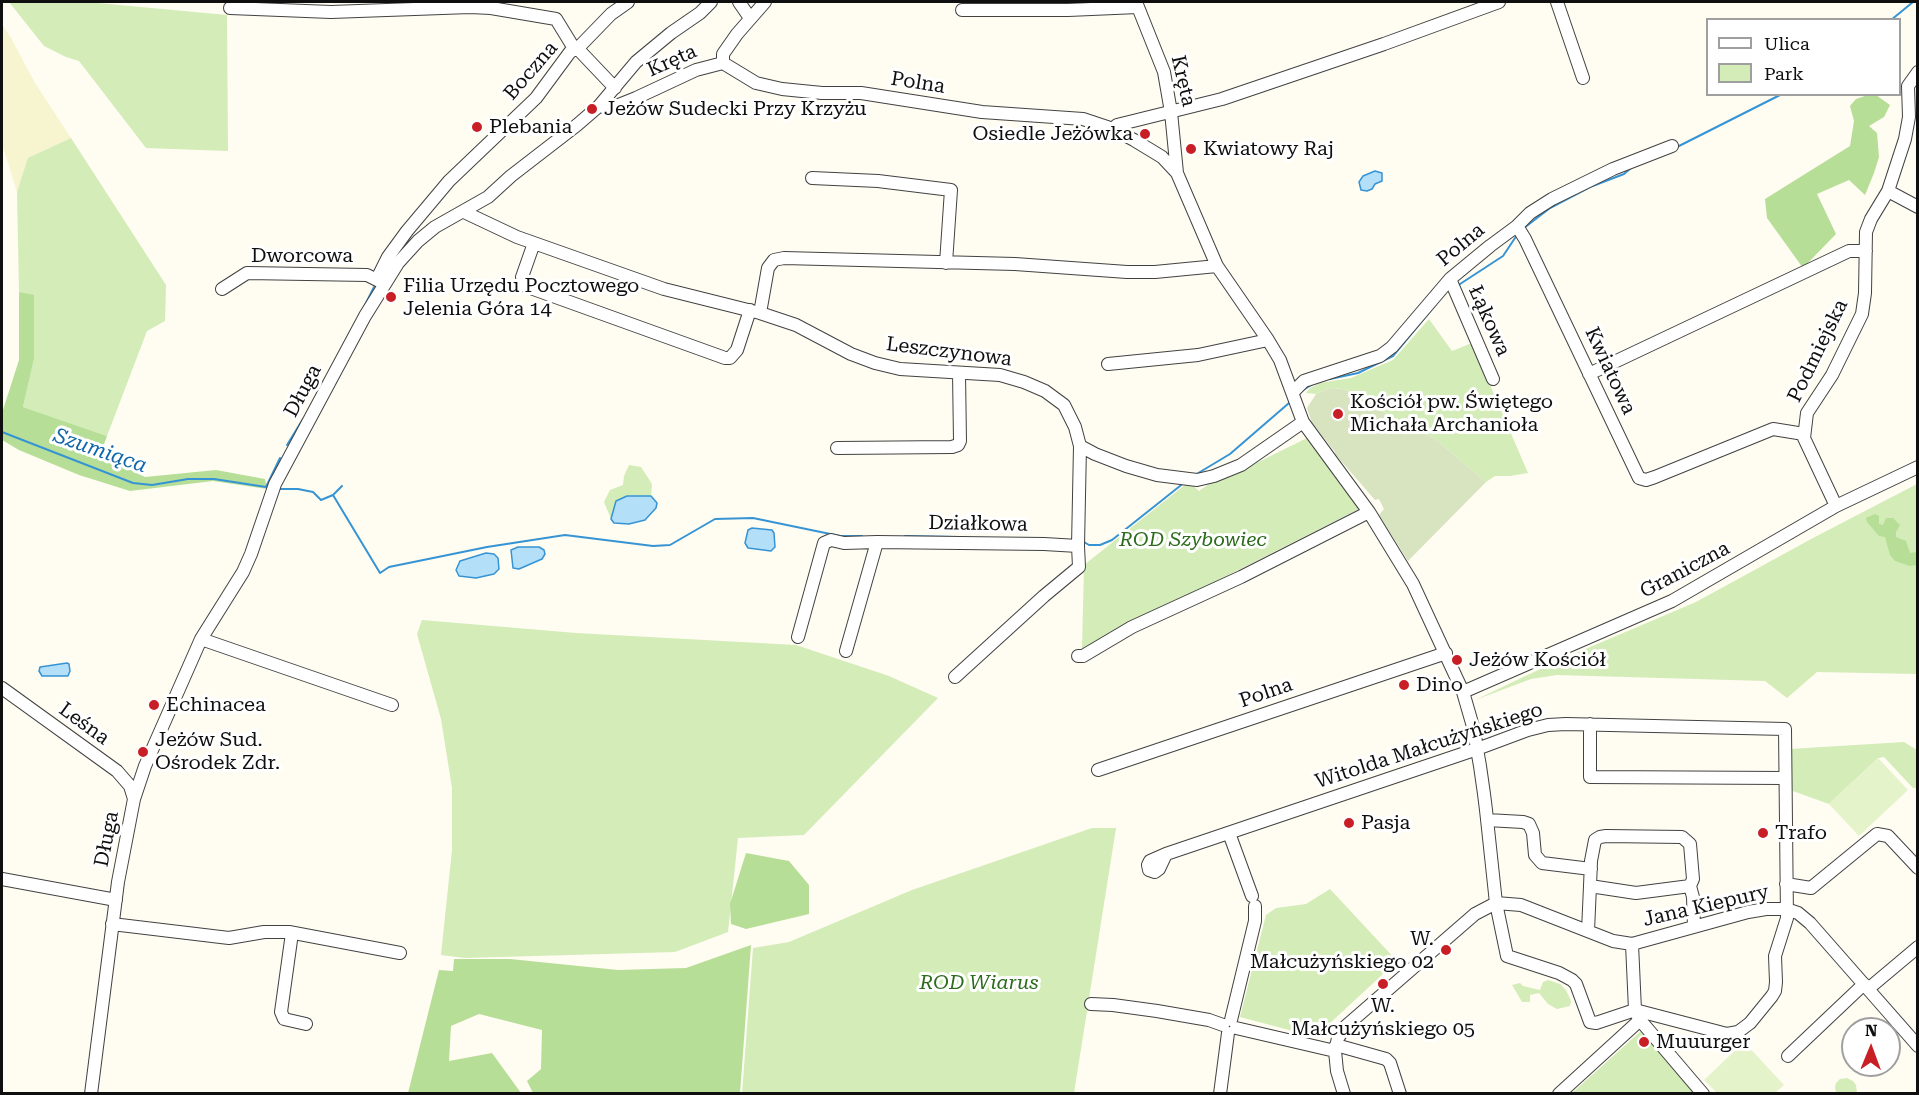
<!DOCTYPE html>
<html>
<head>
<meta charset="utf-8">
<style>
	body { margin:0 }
	#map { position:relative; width:1919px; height:1095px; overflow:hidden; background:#fffcf2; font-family:"Roboto Serif",serif }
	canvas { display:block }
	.frame { position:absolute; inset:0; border:3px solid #0f0f0f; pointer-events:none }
	.legend { position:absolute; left:1706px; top:18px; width:195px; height:78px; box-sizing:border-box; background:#fff; border:2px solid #9f9f9f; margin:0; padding:8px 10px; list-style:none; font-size:18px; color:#0f0f0f }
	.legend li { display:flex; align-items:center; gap:12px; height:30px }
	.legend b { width:30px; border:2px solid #9f9f9f }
	.north { position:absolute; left:1841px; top:1017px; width:60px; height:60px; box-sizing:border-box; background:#fff; border:2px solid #9f9f9f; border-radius:50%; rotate:1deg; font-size:16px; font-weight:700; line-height:24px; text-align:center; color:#0f0f0f }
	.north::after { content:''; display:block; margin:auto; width:21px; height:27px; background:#c81f26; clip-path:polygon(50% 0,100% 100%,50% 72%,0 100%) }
</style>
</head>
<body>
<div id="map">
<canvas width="1919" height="1095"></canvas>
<div class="frame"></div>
<ul class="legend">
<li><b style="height:8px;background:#fff"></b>Ulica</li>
<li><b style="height:16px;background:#d3ecb8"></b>Park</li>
</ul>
<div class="north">N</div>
</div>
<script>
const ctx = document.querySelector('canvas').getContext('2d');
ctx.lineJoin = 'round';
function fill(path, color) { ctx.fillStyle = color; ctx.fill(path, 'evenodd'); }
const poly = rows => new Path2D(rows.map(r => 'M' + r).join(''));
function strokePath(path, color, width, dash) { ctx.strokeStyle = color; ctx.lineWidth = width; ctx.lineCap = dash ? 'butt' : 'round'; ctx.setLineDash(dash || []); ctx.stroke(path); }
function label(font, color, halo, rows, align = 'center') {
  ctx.font = font + ' "Roboto Serif",serif'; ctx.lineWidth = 6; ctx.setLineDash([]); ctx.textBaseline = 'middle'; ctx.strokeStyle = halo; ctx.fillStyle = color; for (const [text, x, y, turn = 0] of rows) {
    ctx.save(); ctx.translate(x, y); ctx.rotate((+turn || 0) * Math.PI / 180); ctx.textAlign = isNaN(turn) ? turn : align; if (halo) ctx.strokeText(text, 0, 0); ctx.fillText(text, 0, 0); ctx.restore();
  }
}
fill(poly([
	[2,24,11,38,35,83,71,138,29,158,17,192,2,144]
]), '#f7f4d0');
fill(poly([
	[9,2,87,2,227,15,228,151,146,148,79,61,66,57,44,46],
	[71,138,166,285,165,321,147,331,107,436,23,407,34,359,34,296,19,292,17,192,28,158],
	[1429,319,1452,351,1472,343,1528,473,1510,476,1495,476,1486,482,1435,439,1383,412,1358,393,1342,389,1331,388,1316,394,1306,393,1310,388,1320,383,1351,378,1393,360],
	[1307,438,1361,508,1082,649,1084,565,1186,484,1191,484,1199,491,1213,481,1220,480,1236,473],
	[629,465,641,467,652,484,651,496,627,496,616,501,611,519,604,502,610,490,623,485,624,476],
	[1917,484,1917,674,1817,672,1787,698,1765,681,1557,675,1531,679,1475,700,1555,662,1696,602,1813,538],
	[422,620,576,633,796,645,889,676,938,698,804,835,738,838,728,932,675,952,465,958,441,955,452,850,452,788,441,719,417,634],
	[1904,742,1917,750,1917,788,1913,788,1884,757,1878,758,1829,804,1790,790,1790,749],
	[1092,828,1116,828,1074,1093,742,1094,753,948,789,942,912,890],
	[1330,889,1397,961,1328,1025,1325,1023,1308,1035,1240,1017,1266,915,1276,908,1306,904],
	[1548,980,1560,984,1566,990,1571,1001,1570,1006,1557,1009,1548,1004,1539,993,1530,995,1530,1002,1522,1002,1512,985,1520,983,1523,986,1540,990,1543,982],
	[1642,1030,1695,1094,1571,1094],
	[1847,1078,1853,1081,1856,1085,1857,1093,1836,1093,1835,1087,1836,1083,1840,1079]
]), '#d3ecb8');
fill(poly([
	[1868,95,1876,95,1890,105,1884,117,1869,126,1877,133,1879,157,1874,173,1865,195,1849,180,1817,194,1836,234,1803,268,1767,218,1765,199,1850,146,1854,121,1850,106,1856,99],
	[19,292,34,295,34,359,23,407,107,436,100,455,145,477,216,470,265,479,267,489,213,481,130,491,79,475,19,450,2,440,2,413,19,360],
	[1875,514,1879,516,1879,524,1883,525,1886,518,1893,518,1900,525,1896,532,1896,537,1906,541,1910,553,1917,552,1917,565,1910,566,1895,561,1890,555,1885,537,1879,536,1867,522,1866,518],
	[746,853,789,861,809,885,809,914,746,929,731,924,730,904],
	[751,945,740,1093,533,1093,527,1081,541,1069,542,1030,479,1014,451,1026,449,1061,492,1053,521,1093,408,1093,439,970,453,971,454,959,510,959,618,970,686,968]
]), '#b6de97');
fill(poly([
	[1331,388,1342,389,1358,393,1383,412,1435,439,1486,482,1408,561,1379,515,1384,509,1379,499,1375,500,1335,454,1335,452,1312,423,1307,408,1316,394]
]), '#d8e3c0');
fill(poly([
	[1878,758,1908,790,1859,836,1829,804],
	[1744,1042,1784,1085,1775,1093,1717,1093,1704,1080]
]), '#e5f3cb');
const water = poly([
	[1375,171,1382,173,1382,181,1375,184,1372,189,1367,191,1361,190,1359,182,1363,176,1375,171],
	[627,496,651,496,657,503,656,508,645,520,629,524,614,523,611,519,616,501,627,496],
	[752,528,772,530,774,533,775,547,771,551,748,548,745,543,748,530,752,528],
	[533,547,539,547,544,550,545,554,542,559,519,569,513,568,511,550,518,547,533,547],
	[486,553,494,554,498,558,499,569,494,574,476,578,459,576,456,570,460,561,486,553],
	[67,663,69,664,70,671,68,676,42,676,39,671,40,667,67,663]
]);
fill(water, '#b3dff9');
strokePath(water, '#3694d4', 1.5);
strokePath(poly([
	[1891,20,1913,2],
	[1679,146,1782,94],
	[1524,228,1550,208,1590,187,1624,174,1631,168],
	[1457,286,1503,256,1517,235],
	[362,311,374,287],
	[1330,379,1358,373,1393,356,1436,304],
	[1303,390,1313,384],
	[2,432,133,483,152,485,188,479,214,479,266,487,280,458],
	[287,445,303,419],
	[1195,475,1230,454,1289,403],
	[278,489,298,489,313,492,321,500,333,495,342,486],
	[333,495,380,573,389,567,487,547,565,535,653,546,670,545,715,519,753,518,840,536,862,536],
	[905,536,958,537],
	[1084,542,1089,545,1100,545,1112,540,1185,482]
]), '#3694d4', 2);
const minor = poly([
	[739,2,750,18],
	[1136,2,1164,72,1171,112,1177,173],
	[1557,2,1583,78],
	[230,8,331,12,470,7,491,8,556,19,575,50],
	[962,10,1068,10,1138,7],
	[577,48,615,88],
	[723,63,756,83,782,89,822,93,861,93,982,112,1083,119,1113,129,1134,140,1162,157,1177,173,1217,266,1268,340,1280,360,1303,422,1369,512,1413,584,1463,692,1474,730,1477,749,1480,766,1484,794,1486,810,1496,903,1507,956,1559,973,1572,980,1576,984,1590,1022,1596,1023,1635,1010,1727,1034,1738,1032,1750,1023,1772,996,1775,991,1776,982,1775,956,1787,918,1785,729,1566,724,1548,725,1528,730,1477,749,1166,854,1150,861,1148,865,1149,870,1155,872,1159,869,1166,854],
	[723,63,723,54,737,34,765,2],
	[599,106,611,108,636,98,696,70,723,63],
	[1113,129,1117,125,1222,99,1384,44,1499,2],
	[812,178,878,181,951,190,946,263],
	[1888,191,1918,207],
	[464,212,517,237,664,289,760,313,796,325,851,354,875,363,900,369,1000,375,1024,382,1045,391,1064,405,1075,427,1080,446,1095,454,1126,466,1157,475,1197,480,1214,476,1241,465,1303,422],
	[1517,226,1525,239,1639,478,1646,480,1655,477,1773,429,1804,434],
	[534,243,522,277,525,286,725,358,730,358,737,350,750,310],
	[377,279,388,257,407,231,449,181,536,98,570,52,579,47,611,14,628,2],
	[1450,279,1493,379],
	[222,289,247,273,367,275,383,283],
	[760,313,768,268,774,260,784,258,1015,264,1127,272,1155,272,1217,266],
	[1108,364,1198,355,1268,340],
	[1589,374,1849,251,1866,251],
	[1293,392,1304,381,1380,356,1392,347,1450,279,1490,246,1517,226,1530,213,1552,199,1613,169,1672,146],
	[837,448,952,447,958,445,960,441,959,373],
	[1836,506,1804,438,1807,413,1832,375,1862,314,1865,293,1866,232,1871,219,1888,191,1905,139,1909,117,1908,86,1918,72],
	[798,637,824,543,831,540,844,543,877,542],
	[201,639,392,705],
	[846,651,877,542,1044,544,1078,546],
	[1078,656,1083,656,1132,627,1241,577,1369,512],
	[955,677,1044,596,1079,567,1078,546,1080,446],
	[2,688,117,771,130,786,134,799],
	[1463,692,1672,601,1836,506,1918,467],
	[1590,724,1590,777,1785,778],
	[1098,770,1446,653],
	[1487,820,1523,822,1529,824,1533,833,1535,855,1542,863,1591,869],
	[1229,833,1252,896],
	[2,879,116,900],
	[1786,884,1811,888,1877,834,1888,836,1918,868],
	[1590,886,1591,861,1595,840,1600,837,1606,836,1682,837,1690,844,1693,879,1690,886],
	[112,924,229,938,264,932,289,932,400,953],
	[1588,931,1590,886,1636,893,1690,886,1693,897,1694,927],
	[292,933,281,1012,284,1019,306,1024],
	[1632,944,1635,1010,1638,1017],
	[1868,989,1918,947],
	[1091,1004,1113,1005,1157,1011,1209,1020,1223,1025],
	[1231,1020,1255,921,1255,906],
	[1236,1028,1335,1051],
	[1336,1045,1386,1059,1390,1063,1400,1094],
	[1788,1056,1864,984],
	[91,1094,118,882,134,799,145,766,201,639,243,572,251,554,275,484,365,316,398,263,418,241,435,227,488,197,511,176,577,125,599,106,636,62,671,33,700,13,711,2],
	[1220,1094,1228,1033],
	[1344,1094,1337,1071,1335,1051,1338,1038,1346,1026,1475,914,1496,903,1521,905,1613,941,1632,944,1748,912,1766,909,1786,909,1798,913,1810,923,1918,1046],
	[1559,1094,1640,1020,1703,1094]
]);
strokePath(minor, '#424242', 14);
strokePath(minor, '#fff', 12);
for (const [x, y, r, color] of [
	[592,109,6,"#c81f26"],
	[477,127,6,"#c81f26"],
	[1145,134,6,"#c81f26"],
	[1191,149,6,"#c81f26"],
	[391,297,6,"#c81f26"],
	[1338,414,6,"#c81f26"],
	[1457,660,6,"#c81f26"],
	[1404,685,6,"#c81f26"],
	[154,705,6,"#c81f26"],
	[143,752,6,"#c81f26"],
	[1349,823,6,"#c81f26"],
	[1763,833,6,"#c81f26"],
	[1446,950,6,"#c81f26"],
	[1383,984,6,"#c81f26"],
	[1644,1042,6,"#c81f26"]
]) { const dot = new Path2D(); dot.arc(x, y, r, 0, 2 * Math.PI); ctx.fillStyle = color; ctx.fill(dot); strokePath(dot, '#fff', 2); }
label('20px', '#0f0f0f', '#fff', [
	["Kręta",672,61,-24],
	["Boczna",531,71,-49],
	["Kręta",1183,81,77],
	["Polna",918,83,9],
	["Polna",1461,245,-40],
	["Dworcowa",302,256],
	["Łąkowa",1489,321,66],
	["Podmiejska",1818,351,-64],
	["Leszczynowa",949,352,7],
	["Kwiatowa",1610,371,65],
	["Długa",303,391,-62],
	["Działkowa",978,524,1],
	["Graniczna",1685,570,-28],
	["Polna",1266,693,-19],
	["Leśna",84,724,36],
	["Witolda Małcużyńskiego",1429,746,-18],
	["Długa",107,839,-79],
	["Jana Kiepury",1706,906,-13]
]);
label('20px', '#0f0f0f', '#fff', [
	["Jeżów Sudecki Przy Krzyżu",604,109],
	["Plebania",489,127],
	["Osiedle Jeżówka",1133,134,"right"],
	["Kwiatowy Raj",1203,149],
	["Filia Urzędu Pocztowego",403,286],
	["Jelenia Góra 14",403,309],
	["Kościół pw. Świętego",1350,402],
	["Michała Archanioła",1350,425],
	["Jeżów Kościół",1469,660],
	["Dino",1416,685],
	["Echinacea",166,705],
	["Jeżów Sud.",155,740],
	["Ośrodek Zdr.",155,763],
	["Pasja",1361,823],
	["Trafo",1775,833],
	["W.",1434,939,"right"],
	["Małcużyńskiego 02",1434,962,"right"],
	["W.",1383,1006,"center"],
	["Małcużyńskiego 05",1383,1029,"center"],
	["Muuurger",1656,1042]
], 'left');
label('italic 20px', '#2b6b1b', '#fff', [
	["ROD Szybowiec",1193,540],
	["ROD Wiarus",979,983]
]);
label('italic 21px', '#1166a9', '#fff', [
	["Szumiąca",100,451,19]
]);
</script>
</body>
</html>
